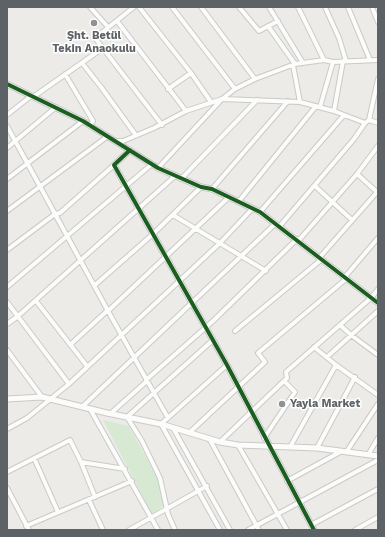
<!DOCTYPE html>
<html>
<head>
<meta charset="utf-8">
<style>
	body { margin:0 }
	#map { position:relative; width:385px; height:537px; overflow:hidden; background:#edebe7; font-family:"Work Sans",sans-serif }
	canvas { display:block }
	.frame { position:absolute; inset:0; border:8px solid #5d6266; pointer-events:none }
</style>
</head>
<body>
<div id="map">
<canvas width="385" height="537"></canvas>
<div class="frame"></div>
</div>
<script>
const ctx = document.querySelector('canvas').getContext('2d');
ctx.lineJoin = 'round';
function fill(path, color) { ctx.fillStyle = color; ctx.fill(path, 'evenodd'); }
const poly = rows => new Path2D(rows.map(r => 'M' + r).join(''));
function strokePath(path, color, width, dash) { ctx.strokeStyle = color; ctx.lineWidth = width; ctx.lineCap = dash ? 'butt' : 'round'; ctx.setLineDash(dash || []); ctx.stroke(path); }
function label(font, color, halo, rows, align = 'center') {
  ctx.font = font + ' "Work Sans",sans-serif'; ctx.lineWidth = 3; ctx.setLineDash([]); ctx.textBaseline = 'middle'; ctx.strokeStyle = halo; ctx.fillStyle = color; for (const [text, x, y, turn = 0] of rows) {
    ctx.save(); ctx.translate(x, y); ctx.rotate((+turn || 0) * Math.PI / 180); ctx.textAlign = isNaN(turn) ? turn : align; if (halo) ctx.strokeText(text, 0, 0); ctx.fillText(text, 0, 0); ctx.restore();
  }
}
fill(poly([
	[103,420,129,426,157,478,164,505,152,514]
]), '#d7e9d2');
const minor = poly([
	[90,7,108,27],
	[134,7,95,38,162,125],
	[139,7,191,73,211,102],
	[172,7,235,89],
	[201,7,255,79],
	[239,7,259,31,278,21],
	[269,7,303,63],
	[298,7,324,60],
	[325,7,339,38,346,61],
	[348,7,370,60],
	[372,7,378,22],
	[117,21,186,111],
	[268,26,295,64],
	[82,63,101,87,135,134],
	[293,65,300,102],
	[65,74,93,121,90,126],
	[168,89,191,73],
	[33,97,103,48],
	[320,107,333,62],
	[334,111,343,61],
	[7,115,31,96],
	[369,120,378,79],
	[7,126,108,311],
	[115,141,123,141,154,128,186,111,222,99,235,89,255,79,295,64,324,60,333,62,378,60],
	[7,148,56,107],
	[158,168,222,99,300,102,334,111,365,123,369,120,378,123],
	[357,174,377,192],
	[7,179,83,121],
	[181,179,257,100],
	[315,186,352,220],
	[212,189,288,101],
	[239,201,316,106],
	[7,211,108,136],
	[260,212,344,115],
	[173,215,266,271],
	[279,227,354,139,365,123],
	[299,240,357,174,378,146],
	[7,250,55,214,60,213,114,165],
	[320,257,378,191],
	[344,278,378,238],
	[95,285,153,234,201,187],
	[7,287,152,164],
	[36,301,87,366],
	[7,302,69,384],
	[7,324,17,317,175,176],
	[340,325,351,335,378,355],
	[235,331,322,259],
	[70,345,108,310],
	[314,347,336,365,378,395],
	[7,350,42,397],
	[327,357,378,311],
	[146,380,213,321,297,239],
	[83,406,275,224],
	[90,409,158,530],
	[110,414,147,381],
	[168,418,108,311,229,197],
	[173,428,230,530],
	[7,429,27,418,69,384,220,243,253,208],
	[189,433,265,362,258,353,346,279],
	[264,438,295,392,284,381],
	[210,440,259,530],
	[220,442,287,378,286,372,372,297,378,289],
	[238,445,287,530],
	[290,447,336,365],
	[317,448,355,377],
	[347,451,378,404],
	[368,455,378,438],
	[34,458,58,512],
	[81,462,125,469],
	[7,472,70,440,81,462,95,497],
	[287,481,342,451],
	[7,488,29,530],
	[89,500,103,530],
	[311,525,378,489],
	[26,526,132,481],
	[129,530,207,486],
	[175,530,168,514,160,478,142,441,127,417,213,340],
	[220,530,161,424,227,365],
	[248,530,378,460],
	[355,530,378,517]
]);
const tertiary = poly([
	[7,84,83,121,158,168,201,187,212,189,260,212,378,303],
	[130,150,114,165,227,365,314,530],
	[7,399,42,397,107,413,161,424,220,442,238,445,317,448,378,456]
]);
strokePath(minor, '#c9cac9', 6);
strokePath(tertiary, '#c9cac9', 7);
strokePath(minor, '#fcfcfb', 4);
strokePath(tertiary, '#fcfcfb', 5);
strokePath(poly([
	[7,84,83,121,158,168,201,187,212,189,260,212,378,303],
	[130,150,114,165,227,365,314,530]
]), '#1b5e20', 4);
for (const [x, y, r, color] of [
	[94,23,4,"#8f9293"],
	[282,404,4,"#8f9293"]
]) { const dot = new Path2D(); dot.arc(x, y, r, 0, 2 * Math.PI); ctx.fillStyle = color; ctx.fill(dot); strokePath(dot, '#fff', 1.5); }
label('bold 11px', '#5d6266', '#fff', [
	["Şht. Betül",94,36],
	["Tekin Anaokulu",94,49],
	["Yayla Market",290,404,"left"]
]);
</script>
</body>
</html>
